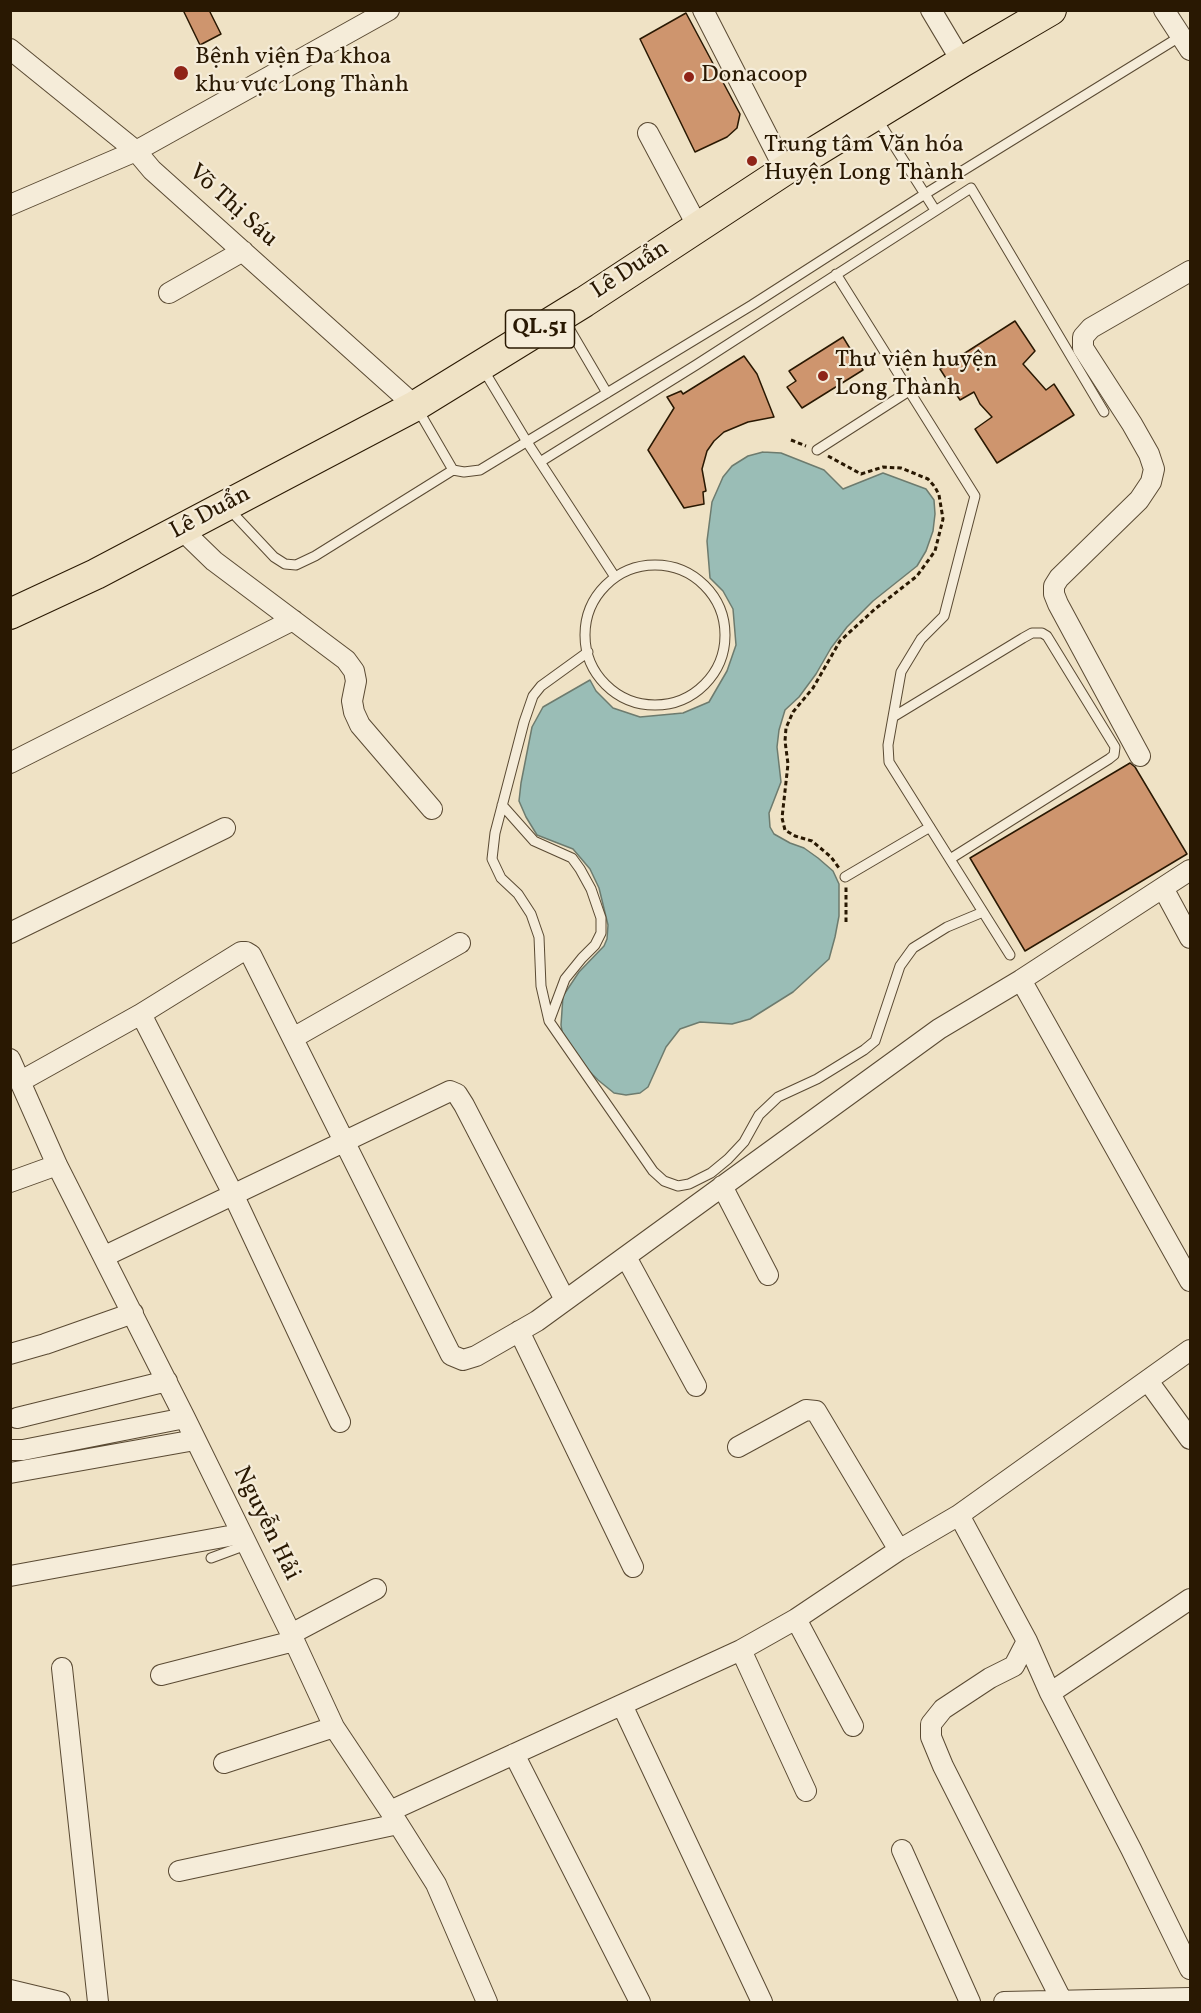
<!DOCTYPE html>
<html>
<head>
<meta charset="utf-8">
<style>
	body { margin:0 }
	#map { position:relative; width:1201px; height:2013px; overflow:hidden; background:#efe2c5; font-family:Vollkorn,serif }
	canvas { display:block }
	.frame { position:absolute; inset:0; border:12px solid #291802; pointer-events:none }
</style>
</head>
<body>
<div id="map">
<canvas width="1201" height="2013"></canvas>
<div class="frame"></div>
</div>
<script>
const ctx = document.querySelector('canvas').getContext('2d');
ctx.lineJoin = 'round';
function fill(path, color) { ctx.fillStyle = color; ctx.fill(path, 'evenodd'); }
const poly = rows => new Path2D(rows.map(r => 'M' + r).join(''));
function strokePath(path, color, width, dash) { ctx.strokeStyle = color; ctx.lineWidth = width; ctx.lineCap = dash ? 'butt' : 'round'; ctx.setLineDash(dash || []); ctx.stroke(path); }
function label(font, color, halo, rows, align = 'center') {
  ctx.font = font + ' Vollkorn,serif'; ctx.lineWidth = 4.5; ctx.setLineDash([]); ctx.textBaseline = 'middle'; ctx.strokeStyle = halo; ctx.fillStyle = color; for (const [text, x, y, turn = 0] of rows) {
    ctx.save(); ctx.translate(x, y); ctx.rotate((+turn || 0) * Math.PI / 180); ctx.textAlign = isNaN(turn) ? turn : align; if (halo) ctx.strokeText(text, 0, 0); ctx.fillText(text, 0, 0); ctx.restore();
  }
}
const water = poly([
	[763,452,781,453,824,470,843,489,883,473,926,489,934,500,935,514,933,531,926,551,917,566,873,601,847,627,831,648,816,674,799,697,785,710,779,730,777,747,781,782,769,813,770,827,774,834,790,843,804,848,818,858,833,871,839,884,839,916,835,937,829,959,793,992,750,1019,732,1024,700,1022,680,1029,666,1047,648,1087,640,1093,626,1095,614,1093,598,1080,582,1064,563,1037,561,1025,563,996,579,972,604,946,607,939,608,925,599,888,590,869,573,849,537,835,526,817,519,801,521,783,532,727,543,707,590,680,596,691,613,708,640,717,683,713,709,702,727,671,736,645,733,609,723,591,710,578,707,541,712,502,723,477,732,466,748,456,763,452]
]);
fill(water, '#9abdb6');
strokePath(water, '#6d7b6e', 1.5);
const building = poly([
	[183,10,209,10,221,34,200,45,183,10],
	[686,13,740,114,737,128,727,137,695,152,640,39,686,13],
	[1015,321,1035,351,1023,364,1046,390,1054,384,1074,415,997,463,975,429,992,417,980,404,974,392,960,400,940,369,1015,321],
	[843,337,863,370,802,408,787,387,796,381,789,371,843,337],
	[744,356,757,374,774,417,748,422,724,432,714,441,707,451,702,469,706,491,703,492,704,504,684,508,648,450,674,408,667,397,681,391,683,394,744,356],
	[1130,763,1135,767,1187,854,1025,951,970,858,1130,763]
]);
fill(building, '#ce956e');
strokePath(building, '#291802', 1.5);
const lane = poly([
	[876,117,935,210],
	[836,274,975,496,944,616,921,639,901,672,888,745,889,762,1010,955],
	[563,318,607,393],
	[483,369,527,442,615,577],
	[417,408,453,470,464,472,480,470,752,305,925,194,1181,36],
	[817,450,909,391],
	[540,462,696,365,971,188,1104,412],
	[228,508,274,557,285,564,296,565,315,556,453,470],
	'585 635a70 70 0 1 1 140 0a70 70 0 1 1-140 0Z',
	[588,652,541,686,533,696,524,722,495,833,492,859,501,878,518,894,531,914,539,937,541,986,549,1021,653,1171,664,1181,678,1186,689,1184,711,1173,728,1159,744,1142,759,1115,778,1097,817,1079,864,1050,875,1041,900,966,913,948,947,927,983,912],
	[893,717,1023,638,1032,633,1042,633,1047,636,1115,747,1114,755,1109,759,950,859],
	[502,805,534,841,572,858,580,869,591,889,601,918,601,933,595,945,582,958,565,979,550,1019],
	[845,877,930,827],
	[211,1558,246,1545]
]);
const street = poly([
	[703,10,785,170],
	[931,10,962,62],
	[1164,10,1190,50],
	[10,49,136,151,152,170,415,406],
	[648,133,698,227],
	[10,205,136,151,389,10],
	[169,293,243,251],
	[182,530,214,561,346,660,354,671,356,681,352,701,354,712,360,725,432,809],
	[1140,756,1058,604,1054,594,1054,586,1059,578,1139,500,1151,482,1154,469,1149,454,1132,424,1083,348,1083,337,1091,328,1190,271],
	[10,763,293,620],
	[1163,888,1190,938],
	[10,933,225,828],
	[1021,980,1190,1281],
	[141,1014,233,1194,340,1422],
	[293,1038,460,943],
	[10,1059,57,1165,185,1418,291,1634,334,1727,390,1811,436,1884,487,2002],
	[21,1081,141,1014,241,952,246,952,251,955,451,1355,463,1360,476,1356,537,1321,939,1029,1021,980,1190,870],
	[10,1182,57,1165],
	[722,1186,768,1275],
	[105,1256,450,1091,457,1094,464,1105,565,1300],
	[626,1257,696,1386],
	[519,1331,633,1567],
	[10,1354,45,1344,133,1313],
	[1148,1381,1190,1439],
	[17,1418,167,1381],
	[738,1447,806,1410,816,1411,899,1550],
	[10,1450,23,1450,185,1418],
	[10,1473,195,1440],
	[959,1515,1027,1641,1050,1693,1131,1849,1190,1969],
	[10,1576,240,1534],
	[796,1619,853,1726],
	[291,1634,376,1589],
	[1027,1641,1014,1666,990,1678,943,1709,931,1724,931,1737,943,1766,1062,2001],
	[741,1650,806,1791],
	[62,1668,98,2002],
	[161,1675,294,1641],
	[1050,1693,1190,1599],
	[622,1705,762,2002],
	[514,1754,640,2002],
	[224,1763,334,1727],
	[390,1811,741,1650,796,1619,899,1550,959,1515,1190,1350],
	[902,1850,970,2002],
	[179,1871,398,1824],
	[10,1990,60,2002],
	[1004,2002,1190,1998]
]);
const primary = poly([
	[10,614,96,574,415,406,584,302,785,170,962,62,1051,10]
]);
strokePath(lane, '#5a4a33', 11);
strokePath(street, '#5a4a33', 22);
strokePath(primary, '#291802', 32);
strokePath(poly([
	[791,440,806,446],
	[828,456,861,474,883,467,901,468,928,479,935,487,939,495,943,519,935,551,917,576,875,609,840,641,813,688,793,712,786,728,785,741,788,764,782,818,785,830,795,836,812,841,831,857,839,868],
	[846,922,846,887]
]), '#291802', 3, [4.5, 3]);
strokePath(lane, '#f5ecd9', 9);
strokePath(street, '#f5ecd9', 20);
strokePath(primary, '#efe2c5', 30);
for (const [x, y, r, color] of [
	[181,73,8,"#8f2418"],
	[689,77,6,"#8f2418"],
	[752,161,6,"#8f2418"],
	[823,376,6,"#8f2418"]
]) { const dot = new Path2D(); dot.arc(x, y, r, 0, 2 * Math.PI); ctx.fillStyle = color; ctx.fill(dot); strokePath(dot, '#f5ecd9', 2); }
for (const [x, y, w] of [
	[540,329,69]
]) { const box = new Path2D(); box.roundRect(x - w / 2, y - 19, w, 38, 4.5); ctx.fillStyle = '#f5ecd9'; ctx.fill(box); strokePath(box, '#291802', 1.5); }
label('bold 22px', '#291802', null, [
	["QL.51",540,329]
]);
label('24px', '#291802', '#f5ecd9', [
	["Bệnh viện Đa khoa",195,59],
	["khu vực Long Thành",195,87],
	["Donacoop",701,77],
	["Trung tâm Văn hóa",764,147],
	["Huyện Long Thành",764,175],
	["Thư viện huyện",835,362],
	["Long Thành",835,390]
], 'left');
label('24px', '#291802', '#f5ecd9', [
	["Võ Thị Sáu",232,207,42],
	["Lê Duẩn",631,271,-33],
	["Lê Duẩn",211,514,-28],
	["Nguyễn Hải",265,1524,64]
]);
</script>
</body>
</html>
